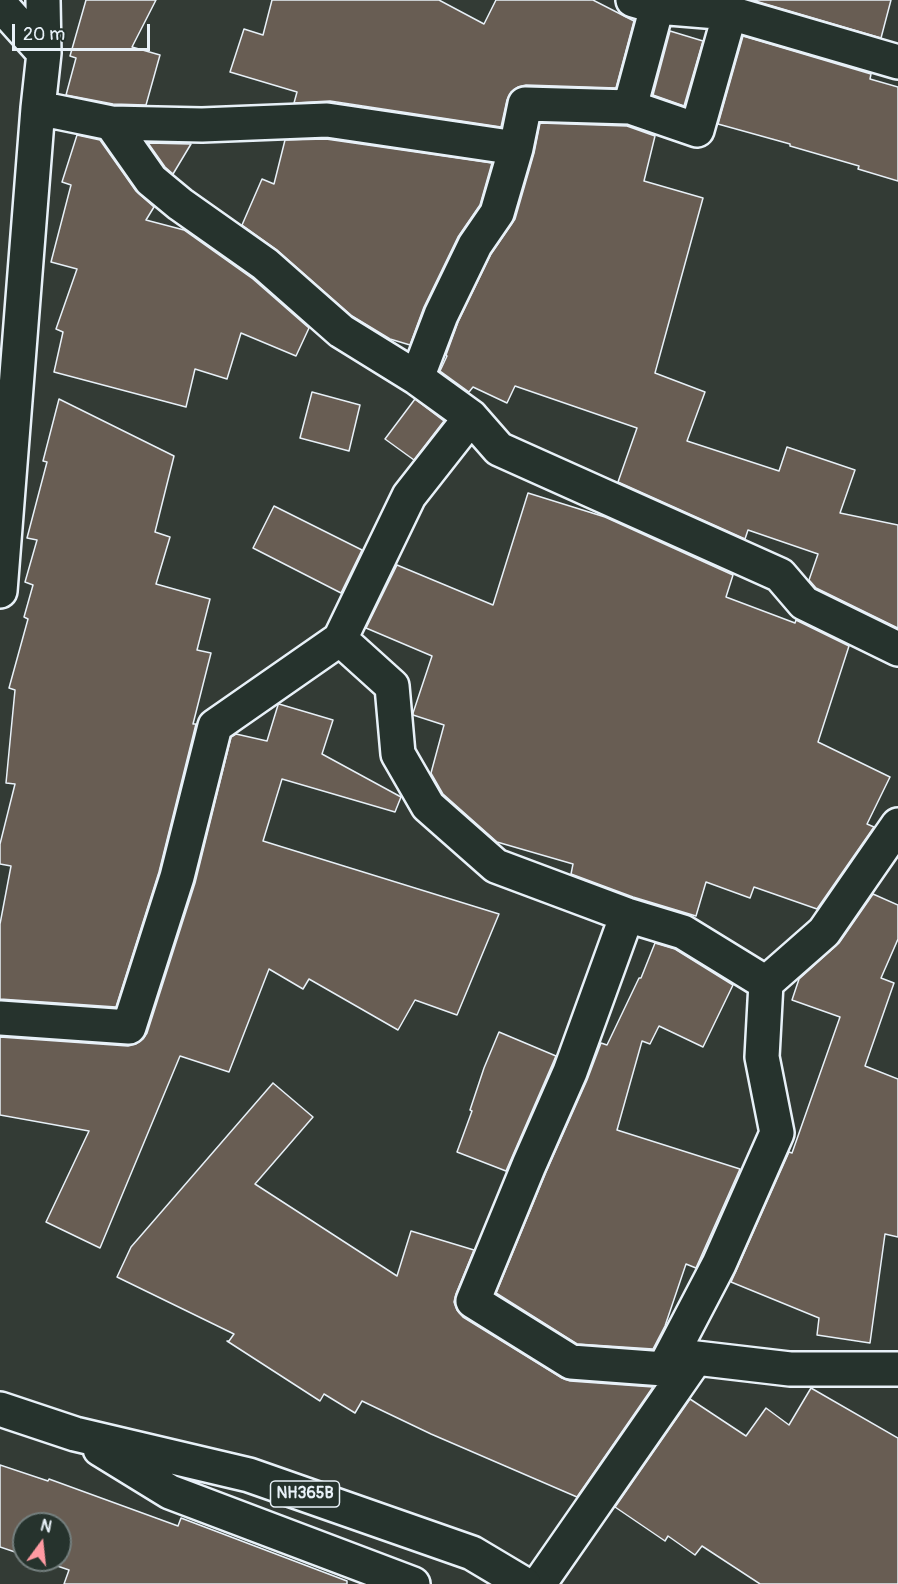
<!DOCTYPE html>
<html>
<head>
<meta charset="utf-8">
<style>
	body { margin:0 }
	#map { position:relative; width:898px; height:1584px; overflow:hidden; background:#333b35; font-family:Pangolin,sans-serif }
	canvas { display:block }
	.north { position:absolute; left:12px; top:1512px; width:60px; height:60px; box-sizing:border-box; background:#26332d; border:2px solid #747f7e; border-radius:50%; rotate:15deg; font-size:16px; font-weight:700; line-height:24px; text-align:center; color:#e8f1f8 }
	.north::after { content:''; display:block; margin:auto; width:21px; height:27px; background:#ff9aa2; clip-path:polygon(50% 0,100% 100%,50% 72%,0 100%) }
	.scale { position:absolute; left:12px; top:24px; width:138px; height:27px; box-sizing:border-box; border:3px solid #e8f1f8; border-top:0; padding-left:8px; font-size:18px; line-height:21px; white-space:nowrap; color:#e8f1f8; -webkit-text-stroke:4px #26332d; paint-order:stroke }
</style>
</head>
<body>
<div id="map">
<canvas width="898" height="1584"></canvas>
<div class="north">N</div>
<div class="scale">20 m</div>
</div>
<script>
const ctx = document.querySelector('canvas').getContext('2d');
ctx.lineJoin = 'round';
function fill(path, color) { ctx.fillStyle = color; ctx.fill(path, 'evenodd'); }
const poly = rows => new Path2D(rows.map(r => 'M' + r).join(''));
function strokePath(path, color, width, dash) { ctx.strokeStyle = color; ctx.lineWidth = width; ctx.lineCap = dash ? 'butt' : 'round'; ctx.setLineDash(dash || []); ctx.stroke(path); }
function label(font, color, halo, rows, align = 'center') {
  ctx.font = font + ' Pangolin,sans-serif'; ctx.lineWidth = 4.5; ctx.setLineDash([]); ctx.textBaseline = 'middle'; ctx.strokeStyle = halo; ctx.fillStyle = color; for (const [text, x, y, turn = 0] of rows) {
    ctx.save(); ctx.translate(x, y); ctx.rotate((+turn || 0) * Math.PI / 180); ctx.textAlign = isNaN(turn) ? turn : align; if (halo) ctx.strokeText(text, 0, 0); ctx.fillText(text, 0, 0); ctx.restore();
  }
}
const building = poly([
	[86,0,156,0,132,47,160,55,146,105,113,104,66,95,76,58,70,56,86,0],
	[272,0,439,0,484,24,496,0,593,0,634,21,616,88,526,85,518,87,511,92,507,100,501,127,330,101,294,103,297,92,230,72,244,29,263,35,272,0],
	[752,0,891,0,881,38,752,0],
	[670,31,703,41,684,106,653,95,670,31],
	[743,36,871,74,870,79,898,87,898,181,858,169,859,166,790,146,790,144,718,124,743,36],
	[540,123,627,126,655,136,644,181,703,198,655,373,705,392,687,441,779,471,787,447,855,470,840,513,898,525,898,628,816,588,809,580,818,554,748,530,745,539,618,482,637,428,515,386,507,403,473,387,469,392,440,371,447,356,446,355,458,322,491,254,515,219,534,153,540,123],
	[77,135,100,140,136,191,154,207,146,220,184,230,253,279,309,328,296,356,241,333,227,379,195,369,186,407,54,372,63,332,56,329,77,269,51,262,71,185,62,182,77,135],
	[326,139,492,163,480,205,458,237,424,307,410,345,390,339,352,316,277,250,242,225,262,179,274,184,285,140,326,139],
	[148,143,191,144,173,174,165,167,148,143],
	[312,392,360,405,349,451,300,438,312,392],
	[59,399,174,456,155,532,170,537,156,584,210,599,197,650,211,653,193,724,196,724,159,872,116,1007,0,999,0,924,11,866,0,864,0,844,15,784,6,783,15,690,9,688,28,619,24,617,33,585,25,582,37,540,27,538,47,462,43,461,59,399],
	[415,399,444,421,414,460,385,439,415,399],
	[528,493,605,517,733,575,726,597,795,623,796,620,849,646,818,742,890,777,867,824,874,827,817,909,754,887,750,898,706,882,696,916,633,897,571,874,573,864,497,842,443,794,431,773,444,725,413,715,413,713,432,656,366,628,397,565,493,605,528,493],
	[274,506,362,550,341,593,253,548,274,506],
	[279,704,333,720,322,754,401,797,395,812,282,779,263,841,499,914,457,1015,415,1000,398,1030,309,979,303,989,269,969,229,1072,180,1056,100,1248,46,1222,89,1131,0,1115,0,1037,128,1046,136,1044,143,1039,147,1033,195,883,231,737,236,734,267,741,278,705,279,704],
	[873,894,898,905,898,939,881,978,894,983,865,1066,898,1079,898,1237,885,1234,870,1343,817,1335,819,1318,731,1282,789,1152,792,1153,840,1017,792,1000,799,979,839,943,873,894],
	[655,943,675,949,733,985,703,1047,659,1026,650,1044,642,1041,617,1130,740,1169,696,1268,686,1264,665,1326,653,1349,577,1344,496,1293,546,1172,587,1080,601,1043,607,1045,639,978,641,978,655,943],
	[499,1032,556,1056,506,1171,457,1152,472,1111,470,1110,484,1068,499,1032],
	[273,1083,313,1117,255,1184,397,1276,411,1231,474,1250,456,1294,454,1302,457,1310,463,1317,562,1378,570,1381,653,1387,577,1497,431,1434,362,1401,355,1413,324,1394,320,1401,227,1341,229,1341,234,1334,117,1277,131,1247,273,1083],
	[811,1388,898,1438,898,1584,760,1584,702,1546,695,1555,668,1536,665,1541,615,1507,690,1399,746,1436,766,1408,789,1425,811,1388],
	[0,1465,48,1481,49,1479,178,1526,181,1518,347,1581,347,1584,64,1584,69,1570,40,1560,60,1560,60,1524,24,1524,24,1555,0,1547,0,1465]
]);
fill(building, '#685d53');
strokePath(building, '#e8f1f8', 1.5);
const street = poly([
	[633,0,657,7,730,13,898,62],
	[0,4,44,53],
	[630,107,657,7],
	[38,108,111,123,202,125,327,120,516,148],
	[111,123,151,180,180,204,265,264,341,331,417,378,471,417,499,449,780,575,804,603,898,649],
	[417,378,441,315,475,245,497,213,516,148,525,104,630,107,697,130,730,13],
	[471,417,409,496,340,639,392,686,398,754,428,806,496,866,627,915,683,932,766,983],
	[0,591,38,108,44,53,43,0],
	[627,915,570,1072,529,1165,473,1301,571,1362,664,1369],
	[0,1018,129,1027,177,877,215,726,340,639],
	[696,1358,664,1369,719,1264,777,1133,762,1057,766,983,824,932,898,825],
	[539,1584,696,1358,790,1369,898,1369]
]);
const highway = poly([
	[0,1409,75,1434,249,1475,472,1553,524,1584],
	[100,1449,170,1492,413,1584]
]);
strokePath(street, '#e8f1f8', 38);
strokePath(highway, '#e8f1f8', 38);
strokePath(street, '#26332d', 33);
strokePath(highway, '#26332d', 33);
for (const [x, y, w] of [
	[305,1494,69]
]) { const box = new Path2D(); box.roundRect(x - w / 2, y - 13, w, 26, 4.5); ctx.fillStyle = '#26332d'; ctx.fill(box); strokePath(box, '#e8f1f8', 1.5); }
label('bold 16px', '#e8f1f8', null, [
	["NH365B",305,1494]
]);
</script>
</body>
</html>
